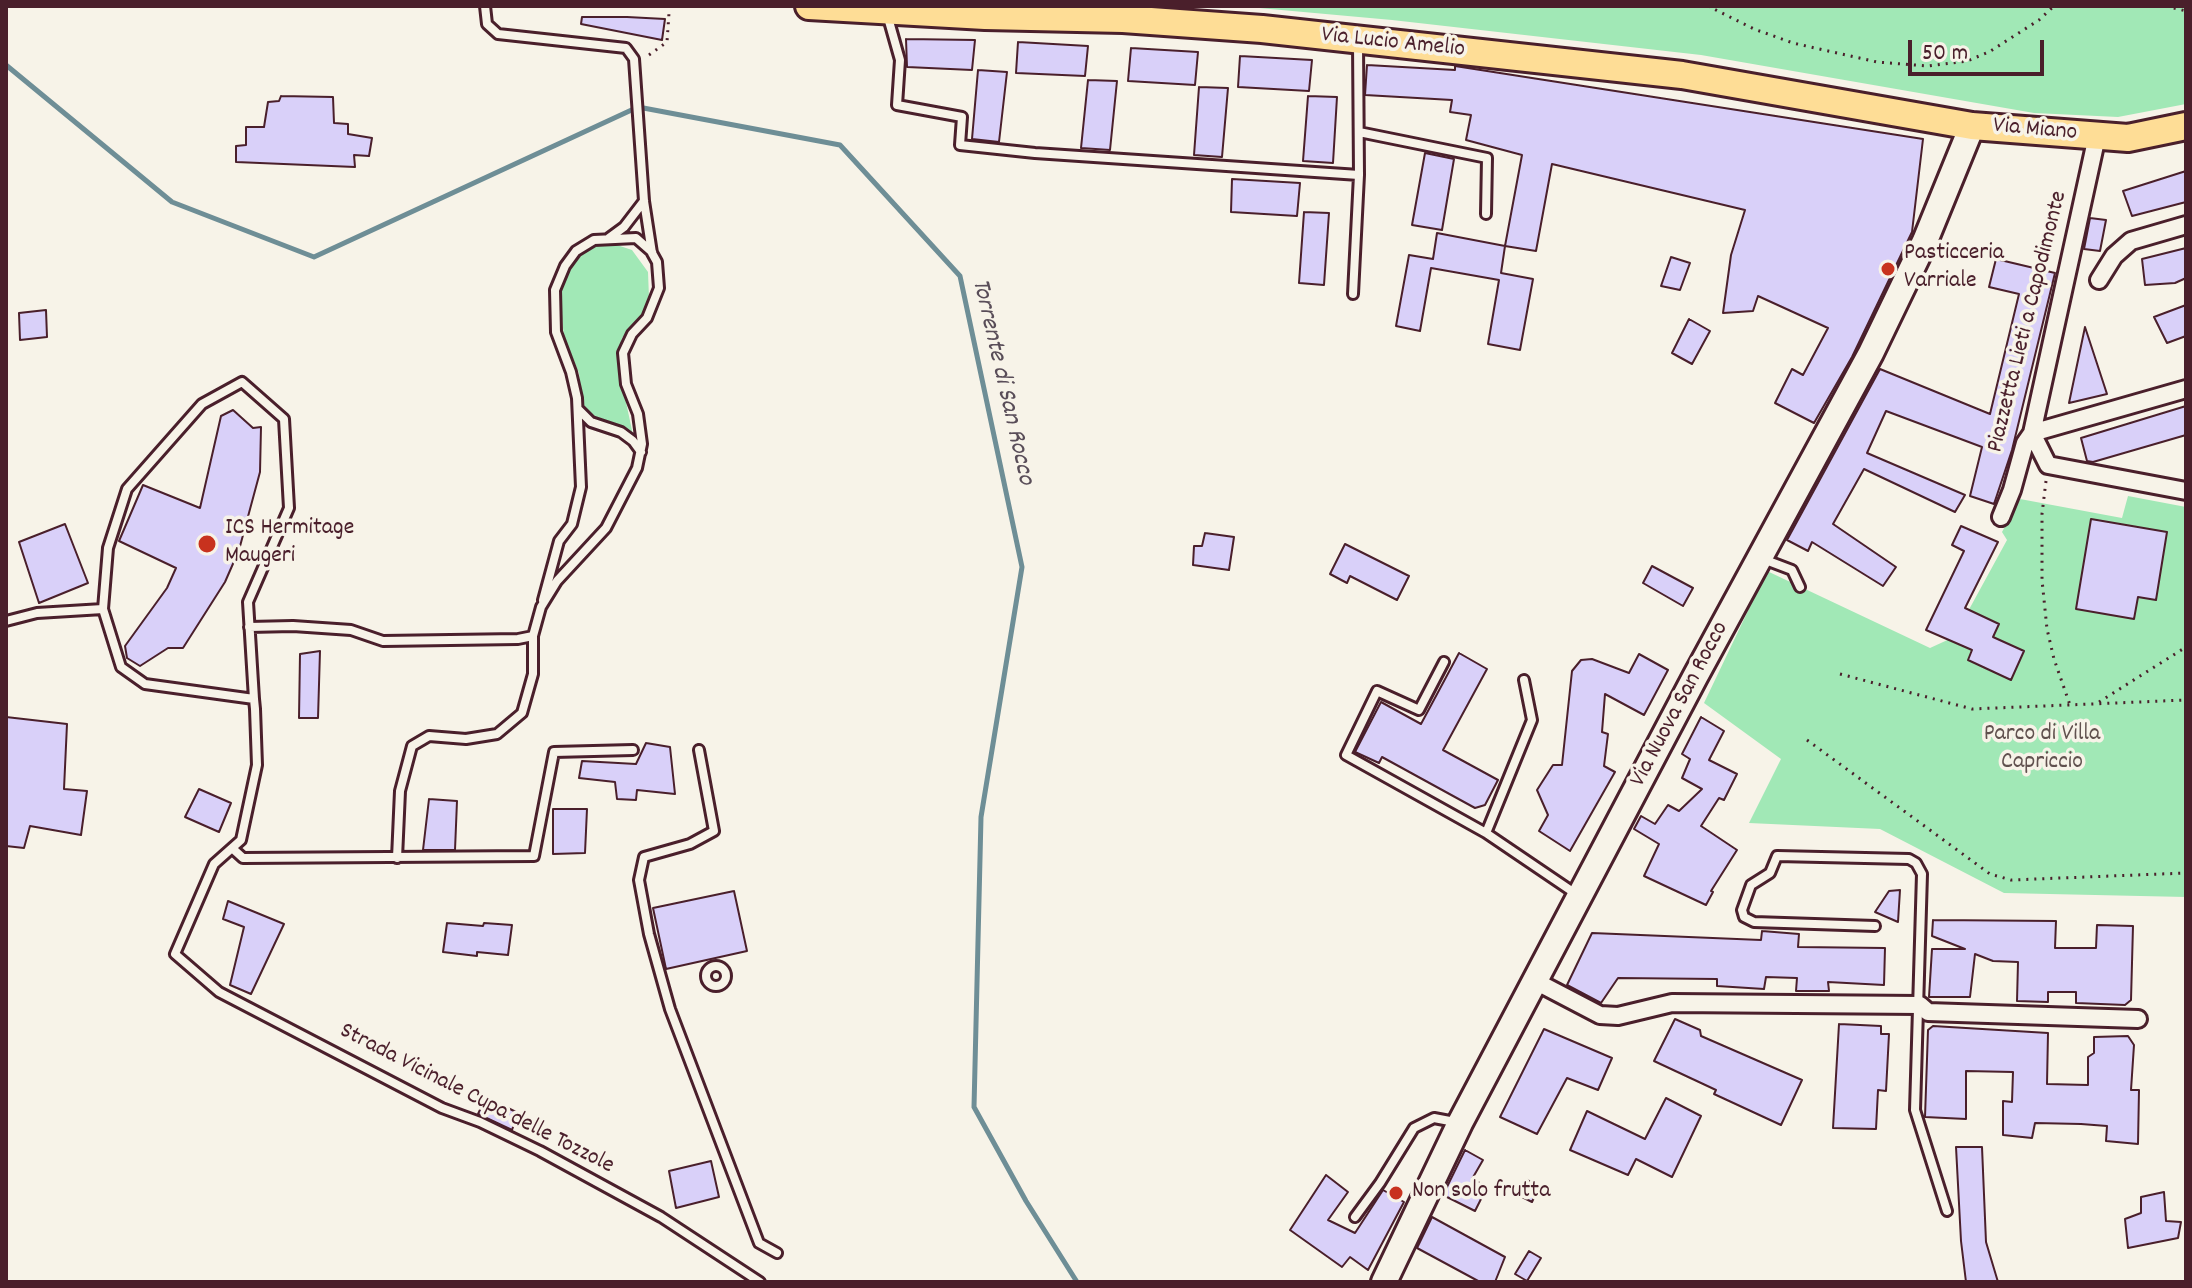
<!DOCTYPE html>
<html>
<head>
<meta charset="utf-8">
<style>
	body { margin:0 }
	#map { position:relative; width:2192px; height:1288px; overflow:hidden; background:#f7f3e8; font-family:Dekko,sans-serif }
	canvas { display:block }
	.frame { position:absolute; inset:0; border:8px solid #4a1f2b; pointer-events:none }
	.scale { position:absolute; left:1908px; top:40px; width:136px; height:36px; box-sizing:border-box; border:4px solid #4a1f2b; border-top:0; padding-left:10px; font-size:24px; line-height:28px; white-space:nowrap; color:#4a1f2b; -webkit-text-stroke:6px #f7f3e8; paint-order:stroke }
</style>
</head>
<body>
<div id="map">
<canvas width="2192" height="1288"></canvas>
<div class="frame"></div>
<div class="scale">50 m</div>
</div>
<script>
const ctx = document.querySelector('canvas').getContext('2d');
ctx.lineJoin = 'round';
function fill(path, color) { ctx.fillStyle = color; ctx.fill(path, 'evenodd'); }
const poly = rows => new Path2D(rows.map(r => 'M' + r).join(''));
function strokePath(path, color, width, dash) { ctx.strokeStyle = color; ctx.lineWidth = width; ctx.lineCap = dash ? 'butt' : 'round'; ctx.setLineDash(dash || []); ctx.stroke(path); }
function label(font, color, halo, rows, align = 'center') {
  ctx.font = font + ' Dekko,sans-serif'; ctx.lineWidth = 7; ctx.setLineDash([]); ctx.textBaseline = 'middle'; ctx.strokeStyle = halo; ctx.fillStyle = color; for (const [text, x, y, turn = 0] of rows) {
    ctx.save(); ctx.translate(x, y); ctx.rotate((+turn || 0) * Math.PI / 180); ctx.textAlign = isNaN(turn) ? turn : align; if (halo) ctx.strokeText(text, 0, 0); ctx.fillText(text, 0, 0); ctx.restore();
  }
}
fill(poly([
	[1237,6,2186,6,2186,104,2118,117,2034,113,1701,55,1392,20],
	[596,244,614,244,632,250,648,272,649,298,646,309,622,338,617,360,633,435,588,413,581,400,579,373,564,337,560,300,566,272,580,255],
	[2128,496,2186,507,2186,897,2004,893,1880,829,1749,823,1781,759,1704,703,1767,571,1930,648,1954,637,2007,540,2002,532,2020,499,2122,518]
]), '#a1e8b6');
strokePath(poly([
	[6,65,172,202,314,257,638,107,840,145,960,276,1022,567,981,817,974,1107,1026,1201,1077,1282]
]), '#6e8e96', 5);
const building = poly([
	[582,17,627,17,665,19,662,40,581,24,582,17],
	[906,39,975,40,972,70,907,67,906,39],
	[1018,42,1088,46,1085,76,1016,73,1018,42],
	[1131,48,1198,52,1195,85,1128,81,1131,48],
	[1240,56,1312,60,1309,91,1238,87,1240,56],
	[1367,65,1455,70,1455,66,1923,139,1912,232,1852,357,1814,423,1775,403,1792,369,1803,375,1828,328,1758,296,1753,311,1723,313,1731,255,1745,210,1552,164,1536,251,1505,246,1522,155,1466,140,1471,115,1450,112,1452,100,1365,95,1367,65],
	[978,70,1007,72,999,142,972,139,978,70],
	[1088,80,1117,81,1110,150,1081,148,1088,80],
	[1199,87,1228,88,1222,157,1194,155,1199,87],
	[281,96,333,97,334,123,348,124,348,134,372,138,369,156,354,155,355,167,236,162,236,146,246,145,246,127,264,127,268,102,279,101,281,96],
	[1308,96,1337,97,1333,163,1303,161,1308,96],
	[1425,153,1454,159,1442,230,1412,225,1425,153],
	[2186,171,2186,202,2132,216,2123,191,2186,171],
	[1232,179,1300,183,1297,216,1231,212,1232,179],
	[1304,212,1329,213,1324,285,1299,283,1304,212],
	[2090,218,2106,220,2100,251,2084,249,2090,218],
	[1437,233,1505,246,1501,273,1533,279,1520,350,1488,344,1499,280,1431,268,1420,331,1396,326,1409,255,1433,259,1437,233],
	[2186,248,2186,278,2175,283,2145,285,2142,259,2186,248],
	[1671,257,1690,263,1680,290,1661,286,1671,257],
	[1996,259,2055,273,2012,450,1994,504,1970,496,1982,447,1886,411,1867,453,1965,495,1955,512,1864,469,1833,524,1896,567,1883,586,1812,542,1808,551,1787,540,1880,369,1990,414,2019,294,1989,287,1996,259],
	[2186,305,2186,336,2167,343,2154,317,2186,305],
	[46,310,47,337,20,340,19,313,46,310],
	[1689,319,1710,331,1692,364,1672,353,1689,319],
	[2085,327,2107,394,2069,403,2085,327],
	[2186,406,2186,435,2093,462,2087,461,2081,438,2186,406],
	[233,410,253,428,261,427,260,472,239,550,225,582,183,648,168,648,140,666,127,658,125,646,167,588,176,568,119,541,143,485,200,508,221,416,233,410],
	[2091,519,2167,532,2156,600,2138,597,2134,619,2076,609,2091,519],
	[65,524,88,583,39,603,19,542,65,524],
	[1961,526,1998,542,1965,608,1999,624,1993,637,2024,651,2011,680,1968,660,1972,650,1926,630,1964,551,1952,545,1961,526],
	[1205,533,1234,537,1229,570,1193,565,1194,546,1202,546,1205,533],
	[1345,544,1409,576,1397,600,1350,576,1347,583,1330,574,1345,544],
	[1652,566,1693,588,1683,606,1643,583,1652,566],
	[320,651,318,718,299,718,300,654,320,651],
	[1459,653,1487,669,1443,750,1498,780,1485,805,1475,808,1382,757,1379,763,1355,752,1381,702,1421,724,1459,653],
	[1639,654,1668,670,1644,715,1605,694,1602,732,1608,734,1604,766,1615,772,1570,851,1539,831,1548,815,1537,790,1553,765,1562,765,1572,671,1581,660,1592,659,1629,673,1639,654],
	[6,717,67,724,64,789,87,791,81,835,30,826,24,848,6,846,6,717],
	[1701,717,1724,731,1709,760,1737,774,1724,800,1719,798,1701,826,1737,850,1711,891,1713,892,1706,905,1644,876,1659,844,1634,829,1641,816,1655,824,1668,805,1679,811,1702,789,1682,778,1690,759,1682,754,1701,717],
	[646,743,670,747,675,794,637,790,636,800,617,799,615,782,579,778,582,761,636,764,646,743],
	[199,789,231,803,219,832,185,817,199,789],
	[429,799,457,801,455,850,423,850,429,799],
	[553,809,587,809,585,853,553,854,553,809],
	[1900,890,1898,922,1875,912,1889,891,1900,890],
	[734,891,747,951,666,969,653,908,734,891],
	[228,901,284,924,251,994,230,985,244,927,223,919,228,901],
	[1933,920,2056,921,2055,948,2096,948,2097,925,2133,926,2131,1000,2125,1005,2076,1003,2076,992,2048,992,2048,1002,2017,1001,2018,962,1993,961,1975,954,1970,997,1929,997,1932,949,1965,949,1932,936,1933,920],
	[447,923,483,926,484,923,512,925,508,955,477,952,477,956,443,952,447,923],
	[1762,931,1799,934,1798,947,1885,948,1884,985,1828,982,1829,991,1796,991,1797,978,1766,977,1764,989,1717,986,1717,979,1618,978,1601,1003,1567,985,1592,933,1761,940,1762,931],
	[1675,1019,1700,1030,1701,1036,1802,1080,1781,1125,1714,1094,1716,1090,1654,1061,1675,1019],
	[1839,1024,1881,1026,1881,1034,1889,1034,1886,1091,1878,1090,1876,1129,1833,1128,1839,1024],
	[1933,1026,2048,1033,2047,1084,2088,1085,2088,1057,2094,1053,2094,1037,2128,1036,2134,1045,2131,1090,2139,1090,2138,1144,2106,1141,2107,1126,2081,1124,2035,1123,2032,1138,2003,1135,2003,1101,2012,1102,2013,1072,1966,1071,1966,1119,1925,1117,1928,1030,1933,1026],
	[1544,1029,1612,1058,1598,1090,1567,1078,1537,1134,1500,1117,1544,1029],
	[486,1097,518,1113,512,1130,478,1114,486,1097],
	[1666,1098,1701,1116,1672,1177,1636,1159,1628,1175,1570,1150,1587,1111,1645,1139,1666,1098],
	[1956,1147,1982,1147,1986,1242,1998,1282,1966,1282,1961,1241,1956,1147],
	[1465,1150,1483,1160,1472,1179,1487,1187,1475,1211,1443,1195,1465,1150],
	[711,1161,719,1197,676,1208,669,1171,711,1161],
	[1326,1175,1348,1192,1328,1220,1355,1233,1383,1190,1404,1202,1368,1270,1350,1257,1342,1267,1290,1230,1326,1175],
	[1525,1179,1539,1186,1532,1202,1516,1194,1525,1179],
	[2164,1192,2166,1221,2181,1222,2178,1238,2128,1248,2125,1219,2141,1213,2141,1197,2164,1192],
	[1432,1217,1505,1257,1495,1282,1480,1282,1417,1248,1432,1217],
	[1529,1251,1541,1258,1527,1281,1515,1274,1529,1251]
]);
fill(building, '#d9d0f9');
strokePath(building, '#4a1f2b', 2);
const service = poly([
	[887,14,900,60,897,105,962,117,960,145,1035,153,1359,175],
	[1359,132,1487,158,1486,214],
	[609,238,624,227,644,201],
	[1353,294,1359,175,1358,43],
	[578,409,591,422,621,432,633,441,641,452],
	[1763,559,1792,570,1800,587],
	[543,600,559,541,572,524,581,487,577,398,571,372,556,332,555,290,565,266,576,251,594,240,636,238,652,252],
	[6,621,37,613,103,609],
	[249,627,293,626,351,630,383,641,518,639,533,636],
	[1444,662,1419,710,1377,691,1346,755,1486,833],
	[1524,680,1532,720,1486,833,1576,894],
	[254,699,145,684,121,667,103,609,108,548,127,489,202,404,242,382,284,419,289,508,248,602,254,699,255,709,257,765,241,840,214,864,175,954,219,992,442,1108,480,1122,540,1151,661,1217,760,1282],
	[699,750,714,831,690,844,644,857,639,880,649,934,670,1009,759,1243,777,1253],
	[232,848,243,858,534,856,554,752,633,750],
	[397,858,400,791,412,746,429,736,466,739,497,734,522,713,533,674,533,636,541,607,557,581,606,528,637,468,642,444,638,414,626,384,623,353,632,334,647,318,659,288,657,262,652,253,644,201,634,59,626,48,498,34,487,24,485,6],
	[1875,926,1754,922,1744,917,1742,910,1751,885,1770,873,1777,856,1909,859,1916,863,1922,874,1915,1110,1947,1211],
	'706 976a10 10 0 1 1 20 0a10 10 0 1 1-20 0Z',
	[1355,1217,1380,1183,1414,1128,1434,1118,1455,1122]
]);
const minor = poly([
	[2099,280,2114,256,2131,241,2186,225],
	[2032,433,2048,465,2186,491],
	[2032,433,2186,389],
	[2001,517,2012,490,2025,443,2032,433,2097,136],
	[1535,981,1600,1015,1618,1016,1672,1003,1920,1005,1928,1012,2138,1019]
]);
const secondary = poly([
	[1384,1282,1460,1123,1695,677,1871,353,1925,241,1972,126]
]);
const primary = poly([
	[809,6,985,16,1123,19,1262,29,1682,75,1972,126,2128,138,2186,126]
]);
strokePath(service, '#4a1f2b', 14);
strokePath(minor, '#4a1f2b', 22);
strokePath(secondary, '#4a1f2b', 30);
strokePath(primary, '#4a1f2b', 32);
strokePath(poly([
	[1708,6,1754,29,1793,43,1877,62,1928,66,1967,61,1989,52,2039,20,2054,6],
	[2166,6,2186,11],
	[649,55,667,42,669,13],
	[2046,481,2042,514,2042,580,2047,629,2054,659,2070,705],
	[1840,674,1972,709,2186,700],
	[2099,702,2186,647],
	[1807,740,1990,874,2011,880,2186,873]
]), '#4a1f2b', 3, [2, 6]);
strokePath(service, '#f7f3e8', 8);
strokePath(minor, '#f7f3e8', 16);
strokePath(secondary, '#f7f3e8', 24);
strokePath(primary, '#fedd96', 26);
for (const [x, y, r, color] of [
	[1888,269,8,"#c8321e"],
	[207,544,10,"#c8321e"],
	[1396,1193,8,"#c8321e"]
]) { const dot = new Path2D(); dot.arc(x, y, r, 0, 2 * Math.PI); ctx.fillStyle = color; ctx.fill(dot); strokePath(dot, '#f7f3e8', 3); }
label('24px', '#4a1f2b', '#f7f3e8', [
	["Via Lucio Amelio",1393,44,6],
	["Via Miano",2035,131,5],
	["Piazzetta Lieti a Capodimonte",2029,322,-76],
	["Via Nuova San Rocco",1681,705,-62],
	["Strada Vicinale Cupa delle Tozzole",476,1100,27]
]);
label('24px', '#4a1f2b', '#f7f3e8', [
	["Pasticceria",1904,255],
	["Varriale",1904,283],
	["ICS Hermitage",225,530],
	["Maugeri",225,558],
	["Non solo frutta",1412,1193]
], 'left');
label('24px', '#60514e', '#f7f3e8', [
	["Parco di Villa",2042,736],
	["Capriccio",2042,764]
]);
label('italic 26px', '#594d58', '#f7f3e8', [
	["Torrente di San Rocco",1001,382,77]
]);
</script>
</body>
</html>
